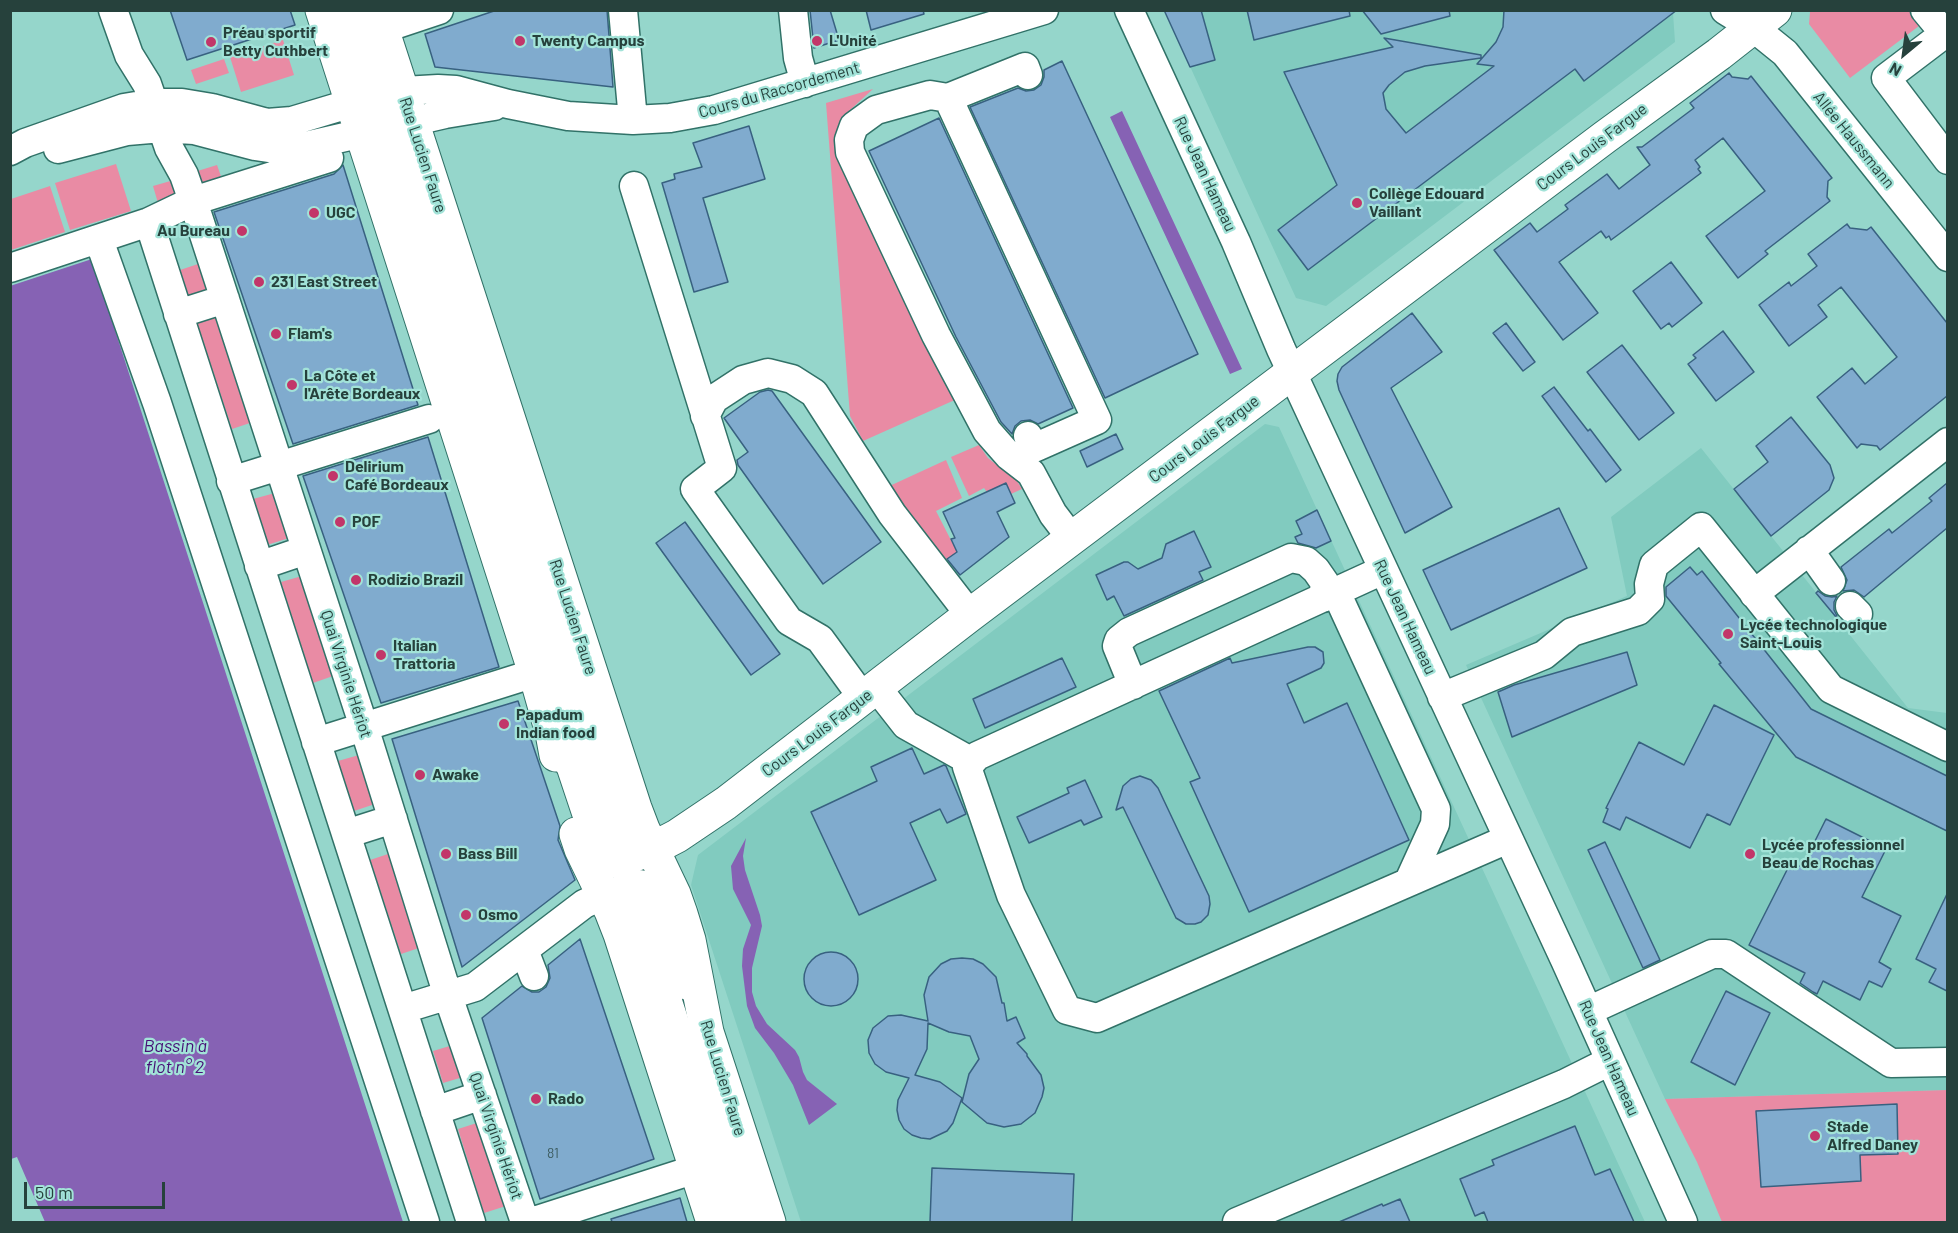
<!DOCTYPE html>
<html>
<head>
<meta charset="utf-8">
<style>
	body { margin:0 }
	#map { position:relative; width:1958px; height:1233px; overflow:hidden; background:#95d6cb; font-family:Barlow,sans-serif }
	canvas { display:block }
	.frame { position:absolute; inset:0; border:12px solid #26413c; pointer-events:none }
	.north { position:absolute; left:1874px; top:24px; width:60px; height:60px; -webkit-text-stroke:4px #a2e3d8; paint-order:stroke; rotate:209deg; font-size:16px; font-weight:700; line-height:24px; text-align:center; color:#26413c }
	.north::after { content:''; display:block; margin:auto; width:21px; height:27px; background:#26413c; clip-path:polygon(50% 0,100% 100%,50% 72%,0 100%) }
	.scale { position:absolute; left:24px; top:1182px; width:141px; height:27px; box-sizing:border-box; border:3px solid #26413c; border-top:0; padding-left:8px; font-size:18px; line-height:21px; white-space:nowrap; color:#26413c; -webkit-text-stroke:4px #a2e3d8; paint-order:stroke }
</style>
</head>
<body>
<div id="map">
<canvas width="1958" height="1233"></canvas>
<div class="frame"></div>
<div class="north">N</div>
<div class="scale">50 m</div>
</div>
<script>
const ctx = document.querySelector('canvas').getContext('2d');
ctx.lineJoin = 'round';
function fill(path, color) { ctx.fillStyle = color; ctx.fill(path, 'evenodd'); }
const poly = rows => new Path2D(rows.map(r => 'M' + r).join(''));
function strokePath(path, color, width, dash) { ctx.strokeStyle = color; ctx.lineWidth = width; ctx.lineCap = dash ? 'butt' : 'round'; ctx.setLineDash(dash || []); ctx.stroke(path); }
function label(font, color, halo, rows, align = 'center') {
  ctx.font = font + ' Barlow,sans-serif'; ctx.lineWidth = 4.5; ctx.setLineDash([]); ctx.textBaseline = 'middle'; ctx.strokeStyle = halo; ctx.fillStyle = color; for (const [text, x, y, turn = 0] of rows) {
    ctx.save(); ctx.translate(x, y); ctx.rotate((+turn || 0) * Math.PI / 180); ctx.textAlign = isNaN(turn) ? turn : align; if (halo) ctx.strokeText(text, 0, 0); ctx.fillText(text, 0, 0); ctx.restore();
  }
}
fill(poly([
	[1167,10,1668,11,1673,13,1675,42,1326,306,1296,298,1166,14],
	[1265,424,1279,427,1645,1222,801,1222,691,885,698,855],
	[1701,448,1908,708,1947,713,1947,1090,1665,1099,1466,665,1627,596,1611,517]
]), '#81cbbf');
fill(poly([
	[1812,10,1920,11,1927,20,1850,78,1809,24,1810,12],
	[283,40,294,75,241,92,230,57],
	[224,59,229,73,196,84,191,70],
	[873,89,849,111,840,124,957,399,863,441,850,416,826,103],
	[116,164,131,211,70,230,55,183],
	[217,165,223,182,197,190,191,173],
	[174,180,179,197,158,203,153,186],
	[50,186,65,232,11,250,11,199],
	[201,263,210,294,189,300,180,270],
	[216,310,253,422,232,429,195,317],
	[979,445,988,458,1017,481,1022,489,1011,494,1006,483,987,492,984,488,969,496,951,457],
	[946,460,962,498,936,511,957,552,940,565,883,489],
	[275,493,289,538,267,545,253,499],
	[302,576,333,676,313,683,281,582],
	[359,755,375,804,354,811,338,761],
	[391,853,422,947,401,954,370,860],
	[453,1045,463,1077,443,1083,433,1051],
	[1947,1090,1947,1222,1722,1222,1697,1162,1665,1099],
	[480,1122,506,1206,484,1213,458,1129]
]), '#e98ba4');
fill(poly([
	[1122,111,1242,369,1230,374,1110,117],
	[92,259,403,1222,45,1222,17,1157,11,1159,10,286],
	[746,838,743,856,745,870,760,915,762,926,752,968,752,992,756,1006,767,1024,795,1050,799,1057,803,1072,807,1080,837,1104,809,1125,793,1085,774,1053,755,1028,747,1006,742,966,743,949,751,925,733,889,731,866]
]), '#8662b4');
const building = poly([
	[170,10,290,10,295,25,187,60,170,10],
	[497,10,607,10,613,87,435,67,425,34,497,10],
	[810,10,830,10,839,40,814,48,810,10],
	[866,10,923,10,924,14,871,30,866,10],
	[1164,10,1201,10,1215,60,1190,67,1164,10],
	[1247,10,1349,10,1350,16,1254,40,1247,10],
	[1362,10,1449,10,1450,16,1381,34,1362,10],
	[1504,10,1677,10,1584,81,1575,69,1308,270,1278,230,1337,185,1284,72,1393,47,1384,38,1481,55,1481,58,1425,66,1405,72,1389,85,1383,93,1386,109,1406,133,1494,66,1477,64,1496,42,1503,27,1504,10],
	[1062,61,1198,354,1105,398,970,107,1018,88,1026,91,1034,90,1041,85,1044,77,1044,70,1062,61],
	[1729,73,1732,77,1748,79,1751,76,1832,178,1828,181,1827,197,1830,201,1765,251,1768,254,1738,278,1706,236,1765,191,1723,138,1695,160,1700,167,1698,169,1701,173,1630,226,1611,240,1609,236,1606,238,1601,231,1559,262,1598,313,1563,340,1494,250,1530,223,1537,232,1568,209,1565,205,1607,174,1619,189,1650,165,1637,147,1642,147,1694,108,1690,103,1729,73],
	[939,118,1073,408,1038,424,1030,420,1021,421,1015,426,1012,434,1001,422,956,337,869,151,939,118],
	[749,126,765,179,703,198,728,282,694,292,662,183,675,179,674,174,702,167,693,143,749,126],
	[343,165,418,405,293,444,214,212,334,174,343,165],
	[1847,224,1850,228,1867,230,1871,227,1947,323,1947,396,1880,450,1877,446,1861,444,1857,448,1817,397,1852,368,1865,384,1897,357,1841,287,1818,305,1827,317,1789,346,1759,305,1789,282,1791,286,1817,266,1808,254,1847,224],
	[1671,262,1702,303,1672,327,1669,323,1661,329,1633,291,1671,262],
	[1412,313,1442,352,1391,388,1452,507,1405,533,1339,390,1337,381,1338,374,1342,367,1412,313],
	[1506,323,1535,362,1523,371,1493,333,1506,323],
	[1723,331,1754,372,1716,401,1688,364,1696,358,1693,355,1723,331],
	[1622,345,1674,413,1639,440,1587,372,1622,345],
	[1554,387,1588,431,1590,429,1621,470,1606,482,1542,396,1554,387],
	[768,390,772,391,881,542,823,584,738,465,737,460,748,452,724,418,760,392,768,390],
	[1791,417,1830,465,1834,478,1829,490,1771,536,1734,489,1768,462,1756,446,1791,417],
	[1116,434,1123,449,1087,467,1080,451,1116,434],
	[428,437,499,667,381,703,303,476,428,437],
	[1006,483,1015,503,997,512,1009,537,960,575,947,559,957,552,951,539,955,538,943,512,1006,483],
	[1947,483,1947,528,1864,597,1854,590,1843,591,1847,580,1841,567,1889,529,1892,533,1932,501,1929,498,1947,483],
	[1559,508,1587,568,1451,630,1423,570,1559,508],
	[1317,510,1331,541,1316,548,1298,543,1295,537,1302,534,1296,521,1317,510],
	[685,522,780,654,751,675,656,543,685,522],
	[1194,531,1211,567,1199,572,1203,580,1124,616,1114,596,1107,600,1096,575,1124,562,1128,562,1138,569,1162,558,1166,544,1194,531],
	[1690,567,1697,575,1702,571,1811,709,1947,776,1947,831,1796,757,1719,664,1721,663,1666,596,1666,587,1690,567],
	[1818,591,1825,596,1832,597,1837,596,1834,602,1834,610,1837,616,1836,617,1816,593,1818,591],
	[1308,647,1315,647,1323,652,1324,663,1321,668,1287,684,1304,723,1347,703,1409,840,1249,912,1190,782,1200,778,1159,691,1230,658,1232,663,1308,647],
	[1627,652,1637,685,1512,737,1498,692,1514,685,1627,652],
	[1062,658,1076,687,985,728,973,699,1062,658],
	[518,701,560,826,558,840,575,880,462,967,392,739,518,701],
	[1714,705,1774,735,1730,825,1707,814,1690,848,1626,817,1620,830,1603,822,1608,809,1606,808,1639,742,1684,765,1714,705],
	[912,748,924,774,944,765,946,766,966,814,947,823,940,809,910,823,936,880,859,915,811,812,877,781,871,767,912,748],
	[1140,776,1151,780,1158,788,1209,896,1210,904,1208,915,1201,922,1195,924,1186,924,1176,918,1123,807,1116,810,1123,786,1131,779,1140,776],
	[1085,780,1102,817,1084,825,1081,820,1029,843,1017,817,1069,793,1067,788,1085,780],
	[1826,819,1886,849,1862,897,1901,916,1879,962,1891,969,1882,987,1869,981,1860,1000,1823,981,1817,994,1813,992,1800,983,1805,973,1749,945,1791,862,1802,867,1826,819],
	[1605,842,1660,960,1643,968,1588,850,1605,842],
	[1947,894,1947,991,1929,982,1936,969,1916,959,1947,894],
	[580,939,654,1159,540,1199,482,1018,522,986,532,992,539,992,546,987,550,978,548,965,580,939],
	'804 979a27 27 0 1 1 54 0a27 27 0 1 1-54 0Z',
	[962,958,973,959,983,964,996,977,1002,1003,1004,1003,1007,1021,1016,1017,1025,1038,1017,1043,1027,1054,1027,1056,1041,1075,1044,1088,1042,1097,1035,1113,1021,1124,1004,1127,987,1123,962,1102,969,1074,979,1059,970,1036,949,1032,928,1023,927,1049,915,1075,940,1082,962,1098,953,1123,947,1131,930,1139,921,1138,912,1135,904,1129,899,1120,897,1110,898,1100,909,1078,886,1072,875,1064,869,1053,868,1040,873,1028,888,1016,901,1015,928,1021,924,995,929,977,941,964,951,959,962,958],
	[1726,991,1770,1013,1735,1085,1691,1062,1726,991],
	[1897,1104,1898,1154,1860,1155,1861,1181,1761,1187,1756,1111,1897,1104],
	[1575,1126,1595,1175,1610,1169,1634,1222,1488,1222,1484,1212,1475,1216,1460,1179,1494,1165,1492,1160,1575,1126],
	[932,1168,1074,1174,1072,1222,930,1222,932,1168],
	[680,1198,687,1222,612,1222,611,1219,680,1198],
	[1400,1199,1410,1222,1339,1222,1382,1204,1383,1206,1400,1199]
]);
fill(building, '#80abce');
strokePath(building, '#386180', 1.5);
const minor = poly([
	[113,10,129,55,147,84,169,148,184,175,193,201,364,727,448,996,525,1222],
	[349,10,739,1222],
	[623,10,633,120],
	[793,10,798,58,805,83],
	[1129,10,1236,242,1281,349,1565,960,1683,1222],
	[1725,10,1754,28,1785,53,1948,257],
	[1925,10,1944,33],
	[382,29,439,10],
	[1948,31,1886,78,1948,160],
	[1028,75,1025,67,948,98,930,95,876,110,854,126,849,140,850,152,936,335,987,431,1009,456,1031,473,1053,514,1072,539],
	[948,98,1097,420,1034,448,1028,436],
	[58,149,127,131,162,128,194,130,255,146,275,149,306,146,445,114,494,106],
	[10,151,25,143,124,108,154,103,182,103,212,108,267,123,292,121,352,103,403,91,438,89,456,90,508,104,568,116,633,120,670,118,714,110,1044,10],
	[634,186,722,468,695,489,789,621,820,639,863,698],
	[149,222,471,1222],
	[99,240,157,403,425,1222],
	[10,268,149,222,193,201,329,158],
	[178,314,225,299],
	[705,416,714,399,743,380,768,373,792,379,814,393,892,514,970,615],
	[231,481,429,419],
	[1809,550,1831,581],
	[259,566,306,550],
	[1383,570,977,756,967,767,1011,895,1067,1010,1097,1018,1508,839],
	[1336,592,1436,809,1435,824,1409,881],
	[1754,594,1948,442],
	[1850,606,1858,614],
	[1133,685,1117,646,1119,640,1129,632,1291,558,1306,561,1316,570,1325,583,1323,598],
	[877,688,906,725,972,762],
	[1442,697,1544,655,1572,632,1638,611,1650,599,1649,584,1654,565,1701,527,1831,689,1948,747],
	[316,742,535,673],
	[346,834,393,819],
	[524,950,534,976],
	[403,1009,475,987,584,904,603,895,639,884,644,885,652,891,658,899,684,979,688,986],
	[1588,1011,1712,954,1726,954,1891,1063,1948,1062],
	[435,1111,482,1095],
	[531,1222,696,1169],
	[1237,1222,1564,1084,1610,1061]
]);
const major = poly([
	[322,10,535,673,552,733,556,755],
	[376,10,635,808,643,829,674,894,681,914,689,940,707,1032,769,1222],
	[552,733,573,766,599,844,605,855,611,860,617,861,652,849,677,836,726,803,970,615,1605,137,1719,54,1775,10],
	[576,834,581,849,611,911,620,934,713,1222]
]);
strokePath(minor, '#317268', 31);
strokePath(major, '#317268', 35);
strokePath(minor, '#fff', 28);
strokePath(major, '#fff', 33);
for (const [x, y, r, color] of [
	[520,41,6,"#c23669"],
	[817,41,6,"#c23669"],
	[211,42,6,"#c23669"],
	[1357,203,6,"#c23669"],
	[314,213,6,"#c23669"],
	[242,231,6,"#c23669"],
	[259,282,6,"#c23669"],
	[276,334,6,"#c23669"],
	[292,385,6,"#c23669"],
	[333,476,6,"#c23669"],
	[340,522,6,"#c23669"],
	[356,580,6,"#c23669"],
	[1728,634,6,"#c23669"],
	[381,655,6,"#c23669"],
	[504,724,6,"#c23669"],
	[420,775,6,"#c23669"],
	[446,854,6,"#c23669"],
	[1750,854,6,"#c23669"],
	[466,915,6,"#c23669"],
	[536,1099,6,"#c23669"],
	[1815,1136,6,"#c23669"]
]) { const dot = new Path2D(); dot.arc(x, y, r, 0, 2 * Math.PI); ctx.fillStyle = color; ctx.fill(dot); strokePath(dot, '#a2e3d8', 2); }
label('14px', '#3c5c60', null, [
	["81",553,1153]
]);
label('bold 16px', '#26413c', '#a2e3d8', [
	["Préau sportif",223,33],
	["Betty Cuthbert",223,51],
	["Twenty Campus",532,41],
	["L'Unité",829,41],
	["Collège Edouard",1369,194],
	["Vaillant",1369,212],
	["UGC",326,213],
	["Au Bureau",230,231,"right"],
	["231 East Street",271,282],
	["Flam's",288,334],
	["La Côte et",304,376],
	["l'Arête Bordeaux",304,394],
	["Delirium",345,467],
	["Café Bordeaux",345,485],
	["POF",352,522],
	["Rodizio Brazil",368,580],
	["Lycée technologique",1740,625],
	["Saint-Louis",1740,643],
	["Italian",393,646],
	["Trattoria",393,664],
	["Papadum",516,715],
	["Indian food",516,733],
	["Awake",432,775],
	["Lycée professionnel",1762,845],
	["Beau de Rochas",1762,863],
	["Bass Bill",458,854],
	["Osmo",478,915],
	["Rado",548,1099],
	["Stade",1827,1127],
	["Alfred Daney",1827,1145]
], 'left');
label('16px', '#26413c', '#a2e3d8', [
	["Cours du Raccordement",779,90,-16],
	["Allée Haussmann",1854,140,51],
	["Cours Louis Fargue",1592,147,-37],
	["Rue Lucien Faure",423,155,72],
	["Rue Jean Hameau",1205,174,65],
	["Cours Louis Fargue",1204,439,-37],
	["Rue Lucien Faure",573,617,72],
	["Rue Jean Hameau",1405,617,65],
	["Quai Virginie Hériot",346,674,72],
	["Cours Louis Fargue",817,733,-37],
	["Rue Jean Hameau",1609,1058,66],
	["Rue Lucien Faure",723,1078,73],
	["Quai Virginie Hériot",496,1136,71]
]);
label('italic 18px', '#470f76', '#a2e3d8', [
	["Bassin à",175,1046],
	["flot n° 2",175,1067]
]);
</script>
</body>
</html>
